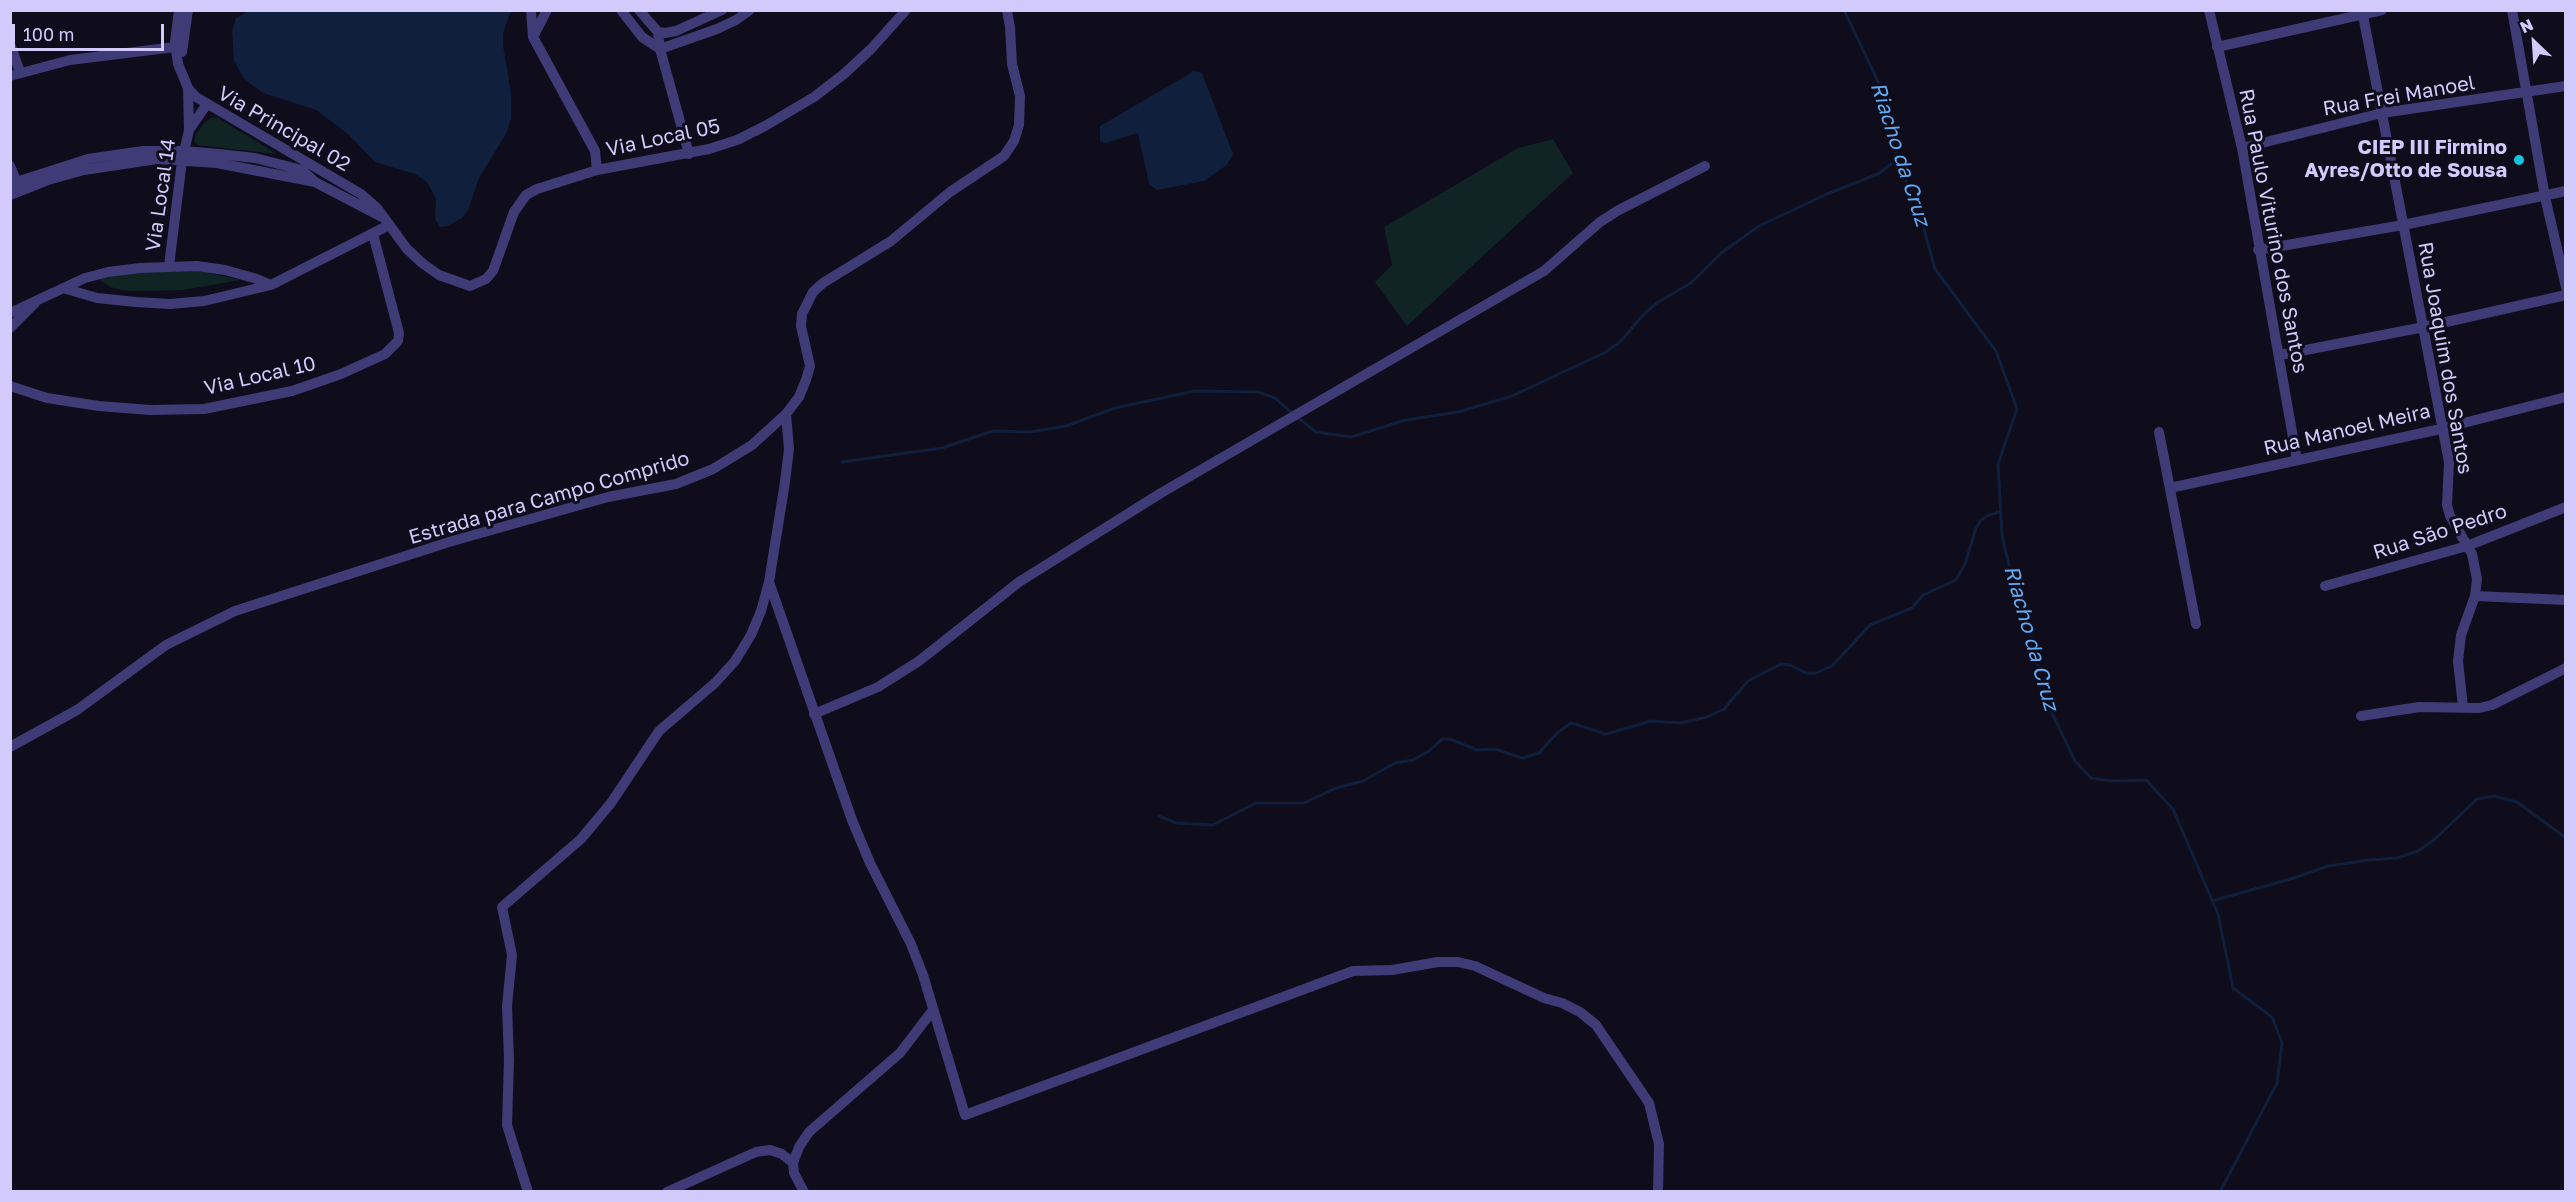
<!DOCTYPE html>
<html>
<head>
<meta charset="utf-8">
<style>
	body { margin:0 }
	#map { position:relative; width:2576px; height:1202px; overflow:hidden; background:#0f0c1b; font-family:"Golos Text",sans-serif }
	canvas { display:block }
	.frame { position:absolute; inset:0; border:12px solid #d1cafb; pointer-events:none }
	.north { position:absolute; left:2504px; top:12px; width:60px; height:60px; -webkit-text-stroke:4px #0f0c1b; paint-order:stroke; rotate:335deg; font-size:16px; font-weight:700; line-height:24px; text-align:center; color:#d1cafb }
	.north::after { content:''; display:block; margin:auto; width:21px; height:27px; background:#d1cafb; clip-path:polygon(50% 0,100% 100%,50% 72%,0 100%) }
	.scale { position:absolute; left:12px; top:24px; width:152px; height:27px; box-sizing:border-box; border:3px solid #d1cafb; border-top:0; padding-left:8px; font-size:18px; line-height:21px; white-space:nowrap; color:#d1cafb; -webkit-text-stroke:4px #0f0c1b; paint-order:stroke }
</style>
</head>
<body>
<div id="map">
<canvas width="2576" height="1202"></canvas>
<div class="frame"></div>
<div class="north">N</div>
<div class="scale">100 m</div>
</div>
<script>
const ctx = document.querySelector('canvas').getContext('2d');
ctx.lineJoin = 'round';
function fill(path, color) { ctx.fillStyle = color; ctx.fill(path, 'evenodd'); }
const poly = rows => new Path2D(rows.map(r => 'M' + r).join(''));
function strokePath(path, color, width, dash) { ctx.strokeStyle = color; ctx.lineWidth = width; ctx.lineCap = dash ? 'butt' : 'round'; ctx.setLineDash(dash || []); ctx.stroke(path); }
function label(font, color, halo, rows, align = 'center') {
  ctx.font = font + ' "Golos Text",sans-serif'; ctx.lineWidth = 6; ctx.setLineDash([]); ctx.textBaseline = 'middle'; ctx.strokeStyle = halo; ctx.fillStyle = color; for (const [text, x, y, turn = 0] of rows) {
    ctx.save(); ctx.translate(x, y); ctx.rotate((+turn || 0) * Math.PI / 180); ctx.textAlign = isNaN(turn) ? turn : align; if (halo) ctx.strokeText(text, 0, 0); ctx.fillText(text, 0, 0); ctx.restore();
  }
}
fill(poly([
	[211,118,218,118,277,154,197,145,194,140,196,134,204,123],
	[1553,139,1573,173,1407,326,1375,282,1392,265,1384,227,1518,148],
	[138,271,200,271,240,280,183,290,128,291,110,287,98,279]
]), '#102424');
fill(poly([
	[250,10,511,11,503,33,503,45,511,93,511,119,507,132,479,178,468,210,462,218,448,226,440,227,435,219,436,199,427,182,415,174,375,162,348,134,316,110,263,93,244,79,234,61,232,31,236,18],
	[1194,71,1202,73,1233,154,1227,165,1204,181,1157,190,1149,184,1138,133,1106,143,1100,141,1100,126]
]), '#0f1f3c');
strokePath(poly([
	[1844,10,1885,96,1897,159,1919,211,1935,269,1996,351,2017,409,1998,464,2002,535,2019,608,2031,635,2044,696,2075,761,2091,778,2112,781,2146,780,2173,809,2218,914,2233,988,2272,1017,2282,1043,2277,1083,2220,1192],
	[1297,417,1316,432,1351,437,1406,420,1458,412,1512,396,1606,352,1620,342,1644,314,1658,302,1691,283,1721,253,1759,226,1827,194,1878,174,1896,160],
	[842,462,942,448,993,431,1030,432,1066,426,1115,408,1195,391,1258,392,1275,398,1292,413],
	[1159,816,1176,823,1213,825,1256,803,1304,803,1336,788,1363,781,1395,763,1413,760,1429,751,1442,739,1450,739,1477,750,1495,749,1522,758,1539,753,1557,733,1571,723,1606,734,1651,721,1680,723,1707,717,1724,709,1748,681,1781,664,1790,665,1806,673,1816,673,1832,666,1870,625,1912,608,1923,595,1956,580,1965,564,1976,528,1981,520,1989,515,2000,512],
	[2212,901,2294,878,2328,866,2370,860,2397,858,2418,851,2435,839,2477,799,2494,796,2517,802,2566,838]
]), '#0f1f3c', 3);
strokePath(poly([
	[179,10,175,42,178,64,188,88,196,97,361,194,377,208,407,249,422,263,439,275,470,286,486,279,493,271,514,212,526,195,537,189,597,170,709,149,737,140,765,126,814,97,844,74,871,49,906,10],
	[531,10,533,37,595,151,597,170],
	[621,10,642,37,660,49,717,29,736,20,750,10],
	[639,10,658,32,665,33,676,31,722,10],
	[2209,10,2242,148,2297,460],
	[2362,10,2449,462,2447,505,2450,516,2472,554,2477,579,2475,596,2461,635,2458,661,2463,707],
	[2512,10,2545,197,2566,287],
	[658,32,660,49,689,154],
	[533,37,547,10],
	[10,44,20,72],
	[2217,47,2382,10],
	[182,52,188,10],
	[10,76,70,60,183,46],
	[189,130,207,104],
	[2242,148,2382,113,2566,86],
	[10,166,19,187],
	[10,184,88,159,143,151,184,151,219,154,255,158,302,170,315,182,382,217],
	[10,195,48,180,84,170,157,159,217,163,315,182],
	[2258,250,2403,225,2566,191],
	[169,266,182,161,189,130,188,88],
	[63,288,97,298,136,302,170,304,204,301,271,285,389,225],
	[10,313,85,278,108,272,140,268,197,266,225,270,257,279,271,285],
	[10,328,35,303],
	[2280,355,2424,327,2566,295],
	[10,386,47,398,99,406,150,410,204,409,292,391,341,374,385,354,398,341,399,333,373,234],
	[786,414,789,449,785,482,769,582,852,820,870,863,911,944,923,975,965,1115,1353,971,1392,970,1438,962,1458,962,1475,966,1544,998,1562,1003,1580,1012,1596,1025,1649,1103,1659,1144,1658,1192],
	[2159,432,2196,624],
	[2170,488,2436,430,2566,397],
	[2325,586,2467,546,2566,507],
	[2475,596,2566,600],
	[814,714,878,687,919,661,1019,582,1161,493,1544,271,1600,222,1617,211,1705,166],
	[2361,716,2419,707,2479,708,2492,705,2566,668],
	[10,747,77,710,166,645,235,611,449,542,608,497,676,484,713,469,752,445,786,414,799,397,806,380,810,366,801,326,802,314,813,292,823,283,891,241,950,192,1004,156,1014,141,1019,125,1020,96,1012,64,1010,27,1007,10],
	[528,1192,507,1125,509,1059,507,1006,512,955,502,907,581,839,611,803,659,731,715,683,735,661,751,635,761,611,769,582],
	[667,1192,756,1152,770,1150,782,1154,793,1163],
	[804,1192,794,1173,793,1163,799,1147,809,1132,900,1053,933,1010]
]), '#3f3b76', 10);
for (const [x, y, r, color] of [
	[2519,160,6,"#12c4de"]
]) { const dot = new Path2D(); dot.arc(x, y, r, 0, 2 * Math.PI); ctx.fillStyle = color; ctx.fill(dot); strokePath(dot, '#0f0c1b', 2); }
label('20px', '#d1cafb', '#0f0c1b', [
	["Rua Frei Manoel",2399,96,-10],
	["Via Principal 02",284,129,30],
	["Via Local 05",663,138,-12],
	["Via Local 14",161,195,-82],
	["Rua Paulo Viturino dos Santos",2273,231,79],
	["Rua Joaquim dos Santos",2445,358,80],
	["Via Local 10",260,376,-13],
	["Rua Manoel Meira",2347,430,-13],
	["Estrada para Campo Comprido",549,498,-16],
	["Rua São Pedro",2440,532,-18]
]);
label('bold 20px', '#d1cafb', '#0f0c1b', [
	["CIEP III Firmino",2507,148],
	["Ayres/Otto de Sousa",2507,171]
], 'right');
label('italic 21px', '#61aaf2', '#0f0c1b', [
	["Riacho da Cruz",1900,154,72],
	["Riacho da Cruz",2031,638,74]
]);
</script>
</body>
</html>
